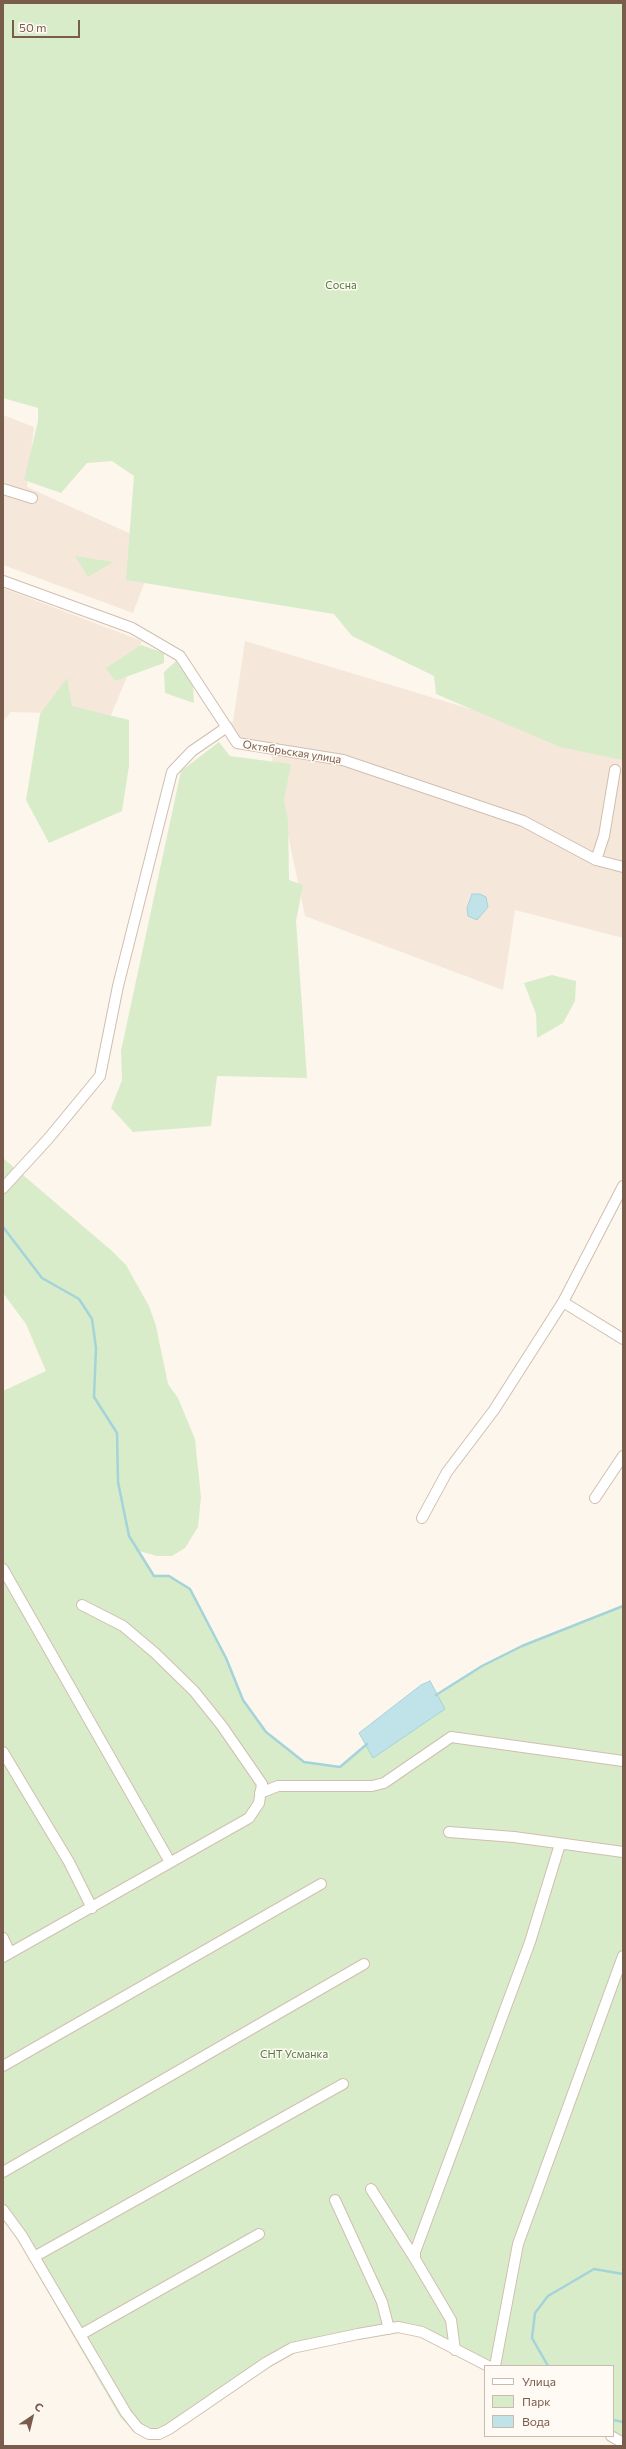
<!DOCTYPE html>
<html>
<head>
<meta charset="utf-8">
<style>
	body { margin:0 }
	#map { position:relative; width:626px; height:2449px; overflow:hidden; background:#fdf6ec; font-family:Commissioner,sans-serif }
	canvas { display:block }
	.frame { position:absolute; inset:0; border:4px solid #7a5c4d; pointer-events:none }
	.legend { position:absolute; left:484px; top:2365px; width:130px; height:72px; box-sizing:border-box; background:#fffaf3; border:1px solid #cabbb1; margin:0; padding:5px 7px; list-style:none; font-size:12px; color:#7a5c4d }
	.legend li { display:flex; align-items:center; gap:8px; height:20px }
	.legend b { width:20px; border:1px solid #cabbb1 }
	.north { position:absolute; left:12px; top:2397px; width:40px; height:40px; -webkit-text-stroke:3px #fffaf3; paint-order:stroke; rotate:35deg; font-size:11px; font-weight:700; line-height:16px; text-align:center; color:#7a5c4d }
	.north::after { content:''; display:block; margin:auto; width:14px; height:18px; background:#7a5c4d; clip-path:polygon(50% 0,100% 100%,50% 72%,0 100%) }
	.scale { position:absolute; left:12px; top:20px; width:68px; height:18px; box-sizing:border-box; border:2px solid #7a5c4d; border-top:0; padding-left:5px; font-size:12px; line-height:14px; white-space:nowrap; color:#7a5c4d; -webkit-text-stroke:3px #fffaf3; paint-order:stroke }
</style>
</head>
<body>
<div id="map">
<canvas width="626" height="2449"></canvas>
<div class="frame"></div>
<ul class="legend">
<li><b style="height:5px;background:#fff"></b>Улица</li>
<li><b style="height:11px;background:#d8ecc9"></b>Парк</li>
<li><b style="height:11px;background:#bfe3e8"></b>Вода</li>
</ul>
<div class="north">С</div>
<div class="scale">50 m</div>
</div>
<script>
const ctx = document.querySelector('canvas').getContext('2d');
ctx.lineJoin = 'round';
function fill(path, color) { ctx.fillStyle = color; ctx.fill(path, 'evenodd'); }
const poly = rows => new Path2D(rows.map(r => 'M' + r).join(''));
function strokePath(path, color, width, dash) { ctx.strokeStyle = color; ctx.lineWidth = width; ctx.lineCap = dash ? 'butt' : 'round'; ctx.setLineDash(dash || []); ctx.stroke(path); }
function label(font, color, halo, rows, align = 'center') {
  ctx.font = font + ' Commissioner,sans-serif'; ctx.lineWidth = 3; ctx.setLineDash([]); ctx.textBaseline = 'middle'; ctx.strokeStyle = halo; ctx.fillStyle = color; for (const [text, x, y, turn = 0] of rows) {
    ctx.save(); ctx.translate(x, y); ctx.rotate((+turn || 0) * Math.PI / 180); ctx.textAlign = isNaN(turn) ? turn : align; if (halo) ctx.strokeText(text, 0, 0); ctx.fillText(text, 0, 0); ctx.restore();
  }
}
fill(poly([
	[3,415,34,427,27,487,140,538,156,552,133,613,3,565],
	[3,588,142,641,111,715,11,712,3,722],
	[245,641,623,755,623,938,515,910,503,990,305,916,271,754,230,742]
]), '#f5e8da');
fill(poly([
	[3,3,623,3,623,760,560,747,436,694,434,676,352,636,334,614,126,580,134,476,112,461,87,463,61,493,24,480,38,421,38,408,3,398],
	[75,556,113,562,88,577],
	[141,645,164,653,164,663,115,681,106,668],
	[176,661,193,685,194,703,165,693,164,672],
	[67,678,72,706,129,720,129,766,122,811,49,843,26,800,40,714],
	[219,742,230,756,291,764,284,800,288,820,289,880,303,885,296,921,307,1078,217,1076,211,1126,133,1132,111,1108,122,1080,121,1051,181,771],
	[552,975,576,981,575,1001,563,1023,537,1038,536,1014,524,983],
	[3,1158,112,1251,126,1265,149,1306,156,1326,168,1384,178,1398,195,1439,201,1497,198,1527,185,1548,172,1556,157,1556,139,1551,154,1576,169,1576,190,1589,226,1658,243,1700,266,1732,304,1761,340,1767,383,1731,482,1666,522,1646,623,1606,623,2446,603,2436,613,2436,613,2366,485,2366,485,2370,421,2335,398,2330,294,2351,269,2364,160,2437,134,2431,120,2417,3,2214,3,1391,46,1371,26,1324,3,1293]
]), '#d8ecc9');
const water = poly([
	[472,894,480,894,486,897,488,907,477,920,468,916,467,908,472,894],
	[430,1681,445,1709,373,1758,359,1733,421,1685,430,1681]
]);
fill(water, '#bfe3e8');
strokePath(water, '#a5d3da', 1);
strokePath(poly([
	[3,1227,42,1278,79,1299,92,1319,96,1348,94,1397,117,1433,118,1482,129,1536,154,1576,169,1576,190,1589,226,1658,243,1700,266,1732,304,1762,340,1767,367,1744],
	[436,1695,482,1666,522,1646,623,1606],
	[548,2366,532,2338,535,2313,548,2296,594,2269,623,2274],
	[613,2420,623,2422]
]), '#a5d3da', 2.5);
const minor = poly([
	[3,489,32,498],
	[3,581,132,628,180,656,237,743,343,760,523,821,596,860,623,867],
	[596,860,604,836,615,770],
	[3,1188,48,1139,100,1076,118,986,172,772,192,751,227,727],
	[563,1302,623,1339],
	[595,1498,623,1456],
	[422,1518,447,1472,494,1410,563,1302,623,1186],
	[3,1569,170,1862],
	[3,1752,69,1862,92,1908],
	[260,1793,278,1786,372,1786,384,1783,451,1737,623,1761],
	[449,1832,514,1837,623,1852],
	[3,1938,10,1953],
	[3,1957,249,1818,259,1803,262,1784,222,1726,194,1691,155,1653,123,1626,82,1605],
	[3,2066,321,1884],
	[3,2172,364,1964],
	[371,2189,415,2259],
	[335,2200,382,2302,389,2329],
	[3,2210,22,2236,126,2413,138,2428,149,2434,159,2434,169,2429,267,2362,292,2348,358,2334,398,2327,422,2332,488,2366],
	[34,2257,343,2084],
	[80,2335,259,2234],
	[455,2350,451,2320,415,2259,415,2252,530,1942,560,1844],
	[495,2366,518,2244,623,1956],
	[611,2436,623,2443]
]);
strokePath(minor, '#d1beb0', 12);
strokePath(minor, '#fff', 10);
label('11px', '#537a41', '#fffaf3', [
	["Сосна",341,285],
	["СНТ Усманка",294,2054]
]);
label('11px', '#7a5c4d', '#fffaf3', [
	["Октябрьская улица",292,752,9]
]);
</script>
</body>
</html>
